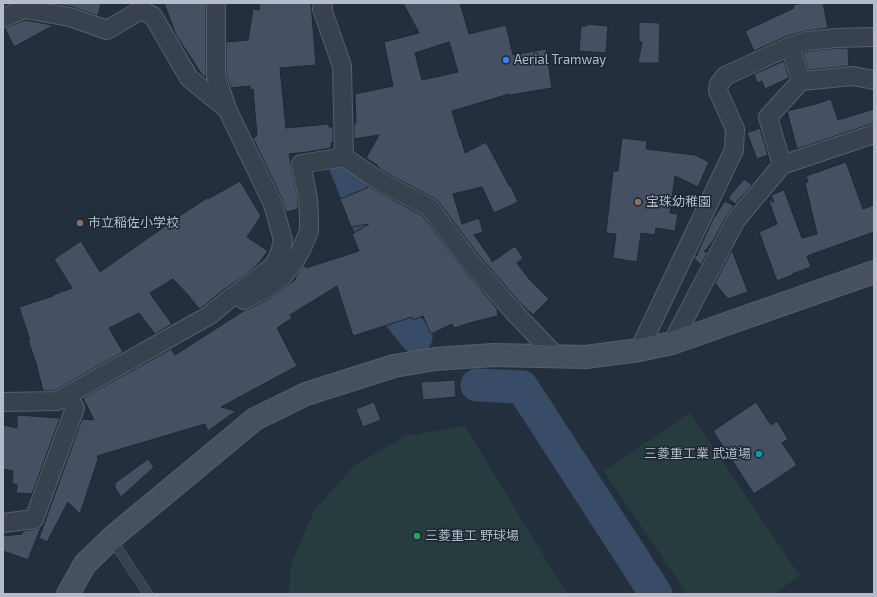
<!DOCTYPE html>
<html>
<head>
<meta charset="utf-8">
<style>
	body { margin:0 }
	#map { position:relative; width:877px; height:597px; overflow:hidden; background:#242f3e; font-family:"Exo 2",sans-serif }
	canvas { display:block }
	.frame { position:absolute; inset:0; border:4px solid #b4bcc9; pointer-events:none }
</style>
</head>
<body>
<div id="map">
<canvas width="877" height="597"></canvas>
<div class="frame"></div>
</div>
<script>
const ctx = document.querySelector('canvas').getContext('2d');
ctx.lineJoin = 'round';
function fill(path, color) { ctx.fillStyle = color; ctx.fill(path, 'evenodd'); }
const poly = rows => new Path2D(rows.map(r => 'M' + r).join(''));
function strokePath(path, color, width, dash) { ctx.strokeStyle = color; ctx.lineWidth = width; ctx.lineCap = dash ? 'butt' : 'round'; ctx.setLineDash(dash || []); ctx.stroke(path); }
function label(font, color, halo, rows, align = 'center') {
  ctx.font = font + ' "Exo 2","Noto Sans JP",sans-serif'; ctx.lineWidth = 3; ctx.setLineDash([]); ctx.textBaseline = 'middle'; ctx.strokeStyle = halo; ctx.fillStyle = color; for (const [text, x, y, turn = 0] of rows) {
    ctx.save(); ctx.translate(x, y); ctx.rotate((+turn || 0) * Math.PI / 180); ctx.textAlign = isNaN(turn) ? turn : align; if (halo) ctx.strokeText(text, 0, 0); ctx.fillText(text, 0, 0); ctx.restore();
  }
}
fill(poly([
	[690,413,800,576,773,594,687,594,604,471],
	[465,426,567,594,289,594,291,564,315,509,355,465,406,436]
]), '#263c3f');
strokePath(poly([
	[346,167,373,234],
	[387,279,395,311,416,337],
	[477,385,522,387,656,594]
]), '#394c67', 33);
const building = poly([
	[55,3,101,3,98,16,73,7,55,4,55,3],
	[164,3,206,3,206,78,202,75,197,67,176,35,164,3],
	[260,3,311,3,313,28,316,65,280,68,286,128,329,124,329,127,333,127,333,143,331,143,331,148,307,152,289,154,298,200,298,209,286,212,282,199,253,138,257,136,253,89,250,90,250,86,231,88,226,74,226,42,248,40,253,9,259,10,260,3],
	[403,3,460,3,469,34,506,25,513,55,546,49,552,88,510,95,509,94,452,111,460,138,461,138,465,153,486,142,510,187,511,186,518,202,494,213,482,187,453,194,462,224,479,218,483,232,474,235,491,259,492,262,515,246,523,258,517,263,530,280,549,299,533,315,520,303,476,252,438,201,435,199,383,171,377,166,377,165,366,158,379,135,354,139,354,123,356,123,355,94,393,86,384,42,419,33,403,3],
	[449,42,458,72,422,80,415,53,449,42],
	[804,3,823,3,828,28,806,31,787,36,754,51,745,31,794,8,793,5,804,3],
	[25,20,52,25,52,26,14,47,5,28,25,20],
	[639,22,660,23,659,63,638,63,642,42,639,42,639,22],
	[587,24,608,26,606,53,579,51,581,26,587,26,587,24],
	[837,48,848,48,849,66,808,70,803,53,809,51,837,48],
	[784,61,789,78,765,89,762,81,757,83,754,74,784,61],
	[831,99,838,120,874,109,874,124,871,124,797,149,787,111,816,104,831,99],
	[760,128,768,155,757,159,747,133,760,128],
	[622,138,647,141,646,149,695,155,709,162,698,187,675,176,670,213,678,214,675,231,656,228,655,235,641,233,637,262,613,258,616,234,606,233,613,171,618,171,622,138],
	[846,162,863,209,874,205,874,232,807,256,811,267,792,274,793,275,777,281,759,232,777,224,768,198,774,203,771,195,784,190,802,238,817,234,805,183,808,182,806,176,846,162],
	[744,179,752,185,735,204,728,198,744,179],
	[240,181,261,216,247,237,268,251,258,264,246,275,223,290,204,306,199,309,189,296,173,279,150,293,152,294,151,295,172,324,155,334,139,313,109,328,123,352,54,391,43,391,36,363,28,340,30,340,19,307,53,296,53,295,72,288,54,259,81,241,100,272,178,217,207,198,208,199,240,181],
	[368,186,423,216,460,265,498,310,497,310,498,316,473,322,454,328,452,324,431,334,423,316,413,320,412,317,353,336,337,286,290,315,292,318,277,328,297,366,221,407,236,411,208,431,205,424,97,456,98,459,80,514,68,502,47,542,39,538,82,419,94,420,83,398,171,349,175,355,245,310,249,309,270,298,296,279,295,278,304,265,306,268,359,251,352,234,369,224,351,227,340,199,367,188,368,186],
	[725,201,734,206,727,215,713,241,704,252,708,251,701,265,694,258,695,256,698,255,697,254,713,219,725,201],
	[732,250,748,292,728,299,715,283,732,250],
	[455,380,456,397,423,400,421,382,455,380],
	[374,402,381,420,363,427,356,409,374,402],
	[756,402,771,425,777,421,788,439,782,443,797,465,754,494,713,431,756,402],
	[17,415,60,418,32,494,16,493,17,484,12,484,13,471,3,469,3,425,17,428,17,415],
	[148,459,154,467,121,497,115,488,115,483,148,459],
	[41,527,28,560,3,551,3,536,22,534,23,531,35,529,41,527]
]);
fill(building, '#455162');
strokePath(building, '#1f2835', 1);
const lane = poly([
	[111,538,148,594]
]);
const street = poly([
	[323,3,322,9,342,66,344,157,378,180,430,208,468,259,513,311,557,357],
	[3,18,24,9,70,17,107,30,141,10,153,16,189,78,227,109],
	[790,46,801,81],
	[782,165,768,117,801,81,853,76,874,80],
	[244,300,265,289,283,276,294,262,302,248,309,231,309,217,308,199,301,164,344,157],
	[672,343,736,220,782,165,874,134],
	[639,350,734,150,735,129,718,91,719,84,725,76,790,46,807,41,836,38,874,37],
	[3,402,57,401,210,315,229,299,252,283,274,265,280,253,283,240,273,204,227,109,216,76,216,3],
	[3,523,34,519,75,408,67,396]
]);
const secondary = poly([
	[68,594,85,564,115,535,255,419,306,394,394,366,435,359,493,355,586,357,639,350,672,343,874,272]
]);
strokePath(lane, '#565f6c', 10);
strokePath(street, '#565f6c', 20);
strokePath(secondary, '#565f6c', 24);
strokePath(lane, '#38414e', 9);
strokePath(street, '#38414e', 18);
strokePath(secondary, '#465061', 22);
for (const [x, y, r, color] of [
	[506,60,4,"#3f7fe0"],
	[638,202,4,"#8d6e63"],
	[80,223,4,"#8d6e63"],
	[759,454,4,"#0f9aa8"],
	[417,536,4,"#2e9e5b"]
]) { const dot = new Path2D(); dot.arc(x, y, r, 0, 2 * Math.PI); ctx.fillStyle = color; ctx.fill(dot); strokePath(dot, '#1d2633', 1.5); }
label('13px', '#b4bcc9', '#1d2633', [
	["Aerial Tramway",514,60],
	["宝珠幼稚園",646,202],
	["市立稲佐小学校",88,223],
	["三菱重工業 武道場",751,454,"right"],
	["三菱重工 野球場",425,536]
], 'left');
</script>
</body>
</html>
